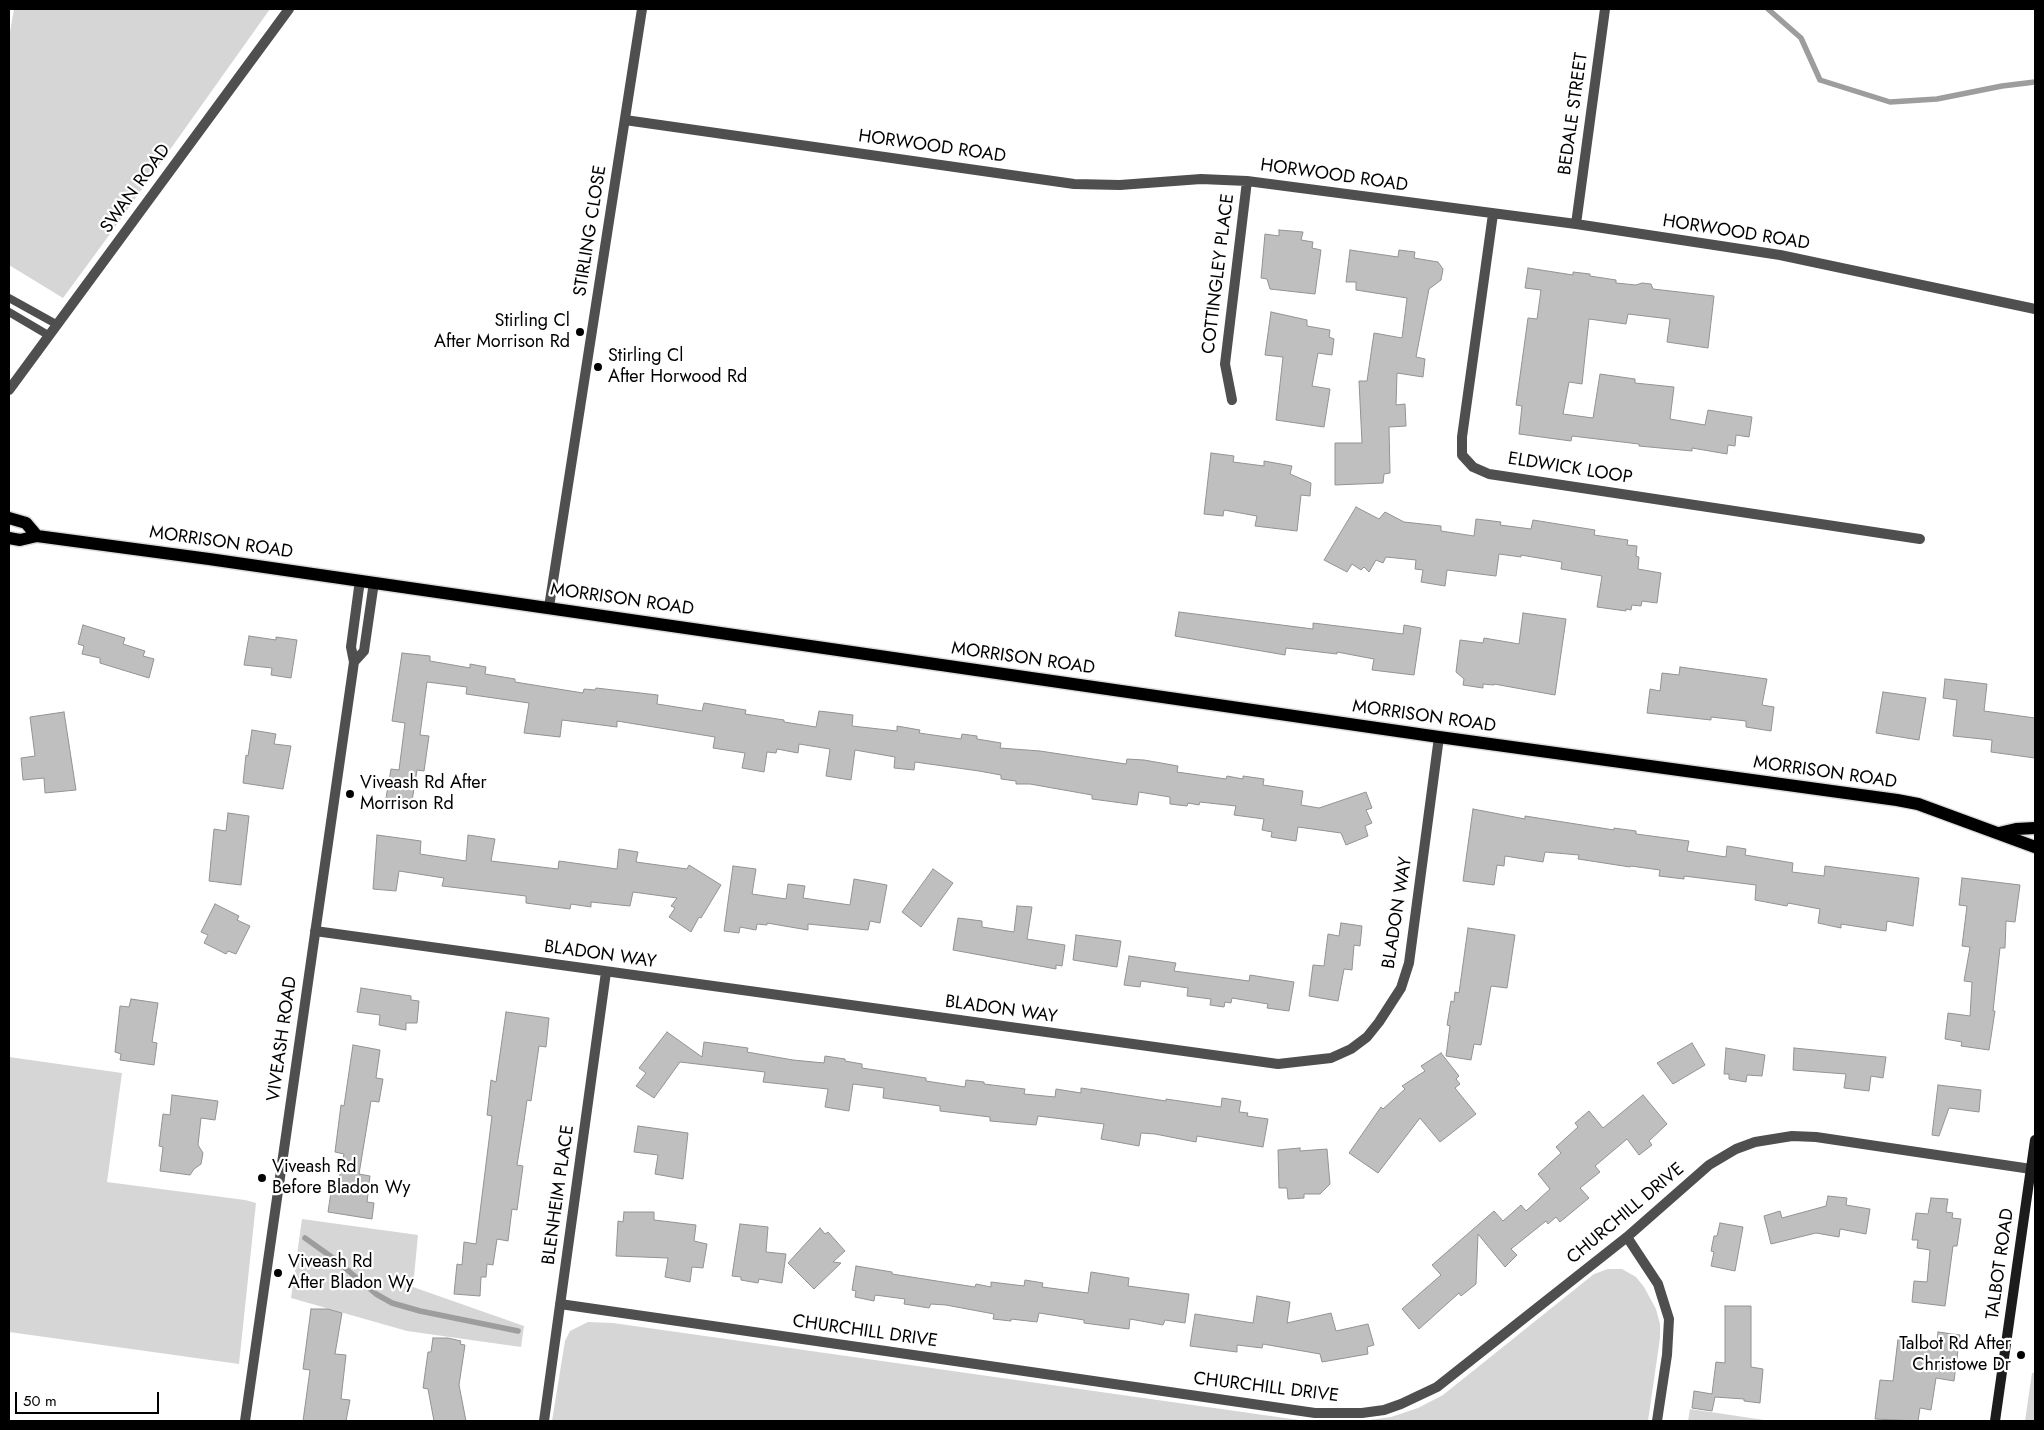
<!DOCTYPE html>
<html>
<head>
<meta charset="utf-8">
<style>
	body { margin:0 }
	#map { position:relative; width:2044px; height:1430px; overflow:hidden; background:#fff; font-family:Jost,sans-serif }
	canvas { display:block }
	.frame { position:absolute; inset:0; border:10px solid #000; pointer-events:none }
	.scale { position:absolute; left:15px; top:1392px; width:144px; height:22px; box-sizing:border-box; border:2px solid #000; border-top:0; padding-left:6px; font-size:15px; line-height:18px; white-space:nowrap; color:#000; -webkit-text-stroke:4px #fff; paint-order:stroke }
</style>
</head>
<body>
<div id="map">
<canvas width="2044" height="1430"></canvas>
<div class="frame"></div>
<div class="scale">50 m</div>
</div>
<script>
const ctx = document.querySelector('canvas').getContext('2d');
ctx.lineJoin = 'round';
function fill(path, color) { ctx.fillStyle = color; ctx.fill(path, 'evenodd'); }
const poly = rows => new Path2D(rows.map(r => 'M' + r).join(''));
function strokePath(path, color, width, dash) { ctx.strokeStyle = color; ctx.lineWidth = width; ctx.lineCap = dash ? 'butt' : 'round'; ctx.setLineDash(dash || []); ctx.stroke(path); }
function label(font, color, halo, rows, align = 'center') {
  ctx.font = font + ' Jost,sans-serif'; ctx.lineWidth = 4.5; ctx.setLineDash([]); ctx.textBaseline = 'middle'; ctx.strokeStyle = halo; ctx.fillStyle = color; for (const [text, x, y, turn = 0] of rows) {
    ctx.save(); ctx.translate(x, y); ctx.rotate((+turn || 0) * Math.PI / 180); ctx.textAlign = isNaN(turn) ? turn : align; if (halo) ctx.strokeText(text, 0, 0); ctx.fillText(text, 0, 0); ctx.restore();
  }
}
fill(poly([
	[14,9,270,9,110,234,63,298,9,265,9,38],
	[9,1057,122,1073,107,1182,245,1200,256,1203,239,1364,9,1332],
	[302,1219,418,1235,413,1287,524,1326,521,1347,407,1331,291,1298],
	[1608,1269,1622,1269,1636,1277,1644,1287,1656,1309,1660,1324,1660,1338,1648,1421,1363,1421,1391,1417,1418,1408,1443,1395,1594,1274],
	[588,1322,613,1323,1306,1421,552,1421,565,1341,570,1331],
	[2032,1373,2035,1373,2035,1421,2025,1421],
	[1690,1409,1771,1421,1688,1421]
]), '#d6d6d6');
strokePath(poly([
	[1768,9,1801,38,1820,80,1890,102,1937,99,2002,86,2035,82],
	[305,1238,333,1258,376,1294,392,1303,420,1311,518,1331]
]), '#9d9d9d', 5.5);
const building = poly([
	[1279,230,1303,232,1301,240,1313,242,1312,248,1321,250,1315,294,1270,289,1267,279,1261,278,1265,234,1279,236,1279,230],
	[1350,250,1398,257,1399,250,1415,252,1414,258,1438,262,1443,269,1441,280,1429,289,1416,357,1425,359,1423,377,1397,373,1396,405,1405,404,1406,426,1389,427,1390,473,1384,474,1383,483,1335,485,1335,443,1362,443,1359,381,1367,381,1374,333,1402,338,1407,298,1356,290,1356,282,1346,282,1350,250],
	[1528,268,1573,275,1573,272,1590,274,1590,276,1616,280,1616,283,1636,285,1642,283,1651,284,1653,289,1714,296,1708,348,1667,342,1670,319,1628,314,1626,324,1589,319,1582,384,1569,382,1563,414,1593,418,1600,374,1635,379,1635,383,1674,387,1670,419,1705,425,1708,410,1752,417,1749,437,1736,435,1735,446,1728,445,1727,454,1692,448,1692,451,1639,446,1639,444,1572,436,1571,441,1519,434,1522,406,1516,405,1528,318,1537,319,1541,290,1525,288,1528,268],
	[1271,312,1307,320,1307,326,1330,330,1329,337,1334,339,1332,355,1318,353,1312,386,1330,389,1324,427,1276,420,1283,357,1265,355,1271,312],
	[1211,453,1234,456,1233,462,1264,466,1264,461,1292,466,1290,474,1311,483,1310,496,1301,495,1297,531,1255,526,1257,516,1224,510,1223,516,1204,514,1211,453],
	[1356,507,1379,519,1385,512,1404,522,1441,526,1441,531,1474,536,1476,519,1501,522,1500,525,1531,529,1533,520,1595,530,1594,535,1628,540,1627,545,1637,546,1636,556,1639,557,1638,569,1661,573,1657,603,1642,601,1641,606,1632,605,1631,610,1626,609,1626,611,1597,607,1602,576,1561,569,1562,562,1521,555,1521,557,1499,554,1496,576,1447,570,1445,586,1421,582,1423,570,1415,569,1416,560,1386,557,1383,563,1376,560,1369,572,1364,567,1361,570,1352,564,1347,572,1324,560,1356,507],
	[1179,612,1313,629,1313,623,1403,634,1404,625,1421,628,1414,675,1372,670,1374,659,1337,652,1337,654,1286,648,1285,655,1175,636,1179,612],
	[1523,613,1566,619,1555,695,1494,684,1494,685,1483,684,1483,688,1463,685,1464,679,1456,672,1460,640,1483,643,1484,638,1519,644,1523,613],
	[83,625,125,638,123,644,145,651,143,656,154,659,149,678,100,663,100,658,82,654,84,646,78,644,83,625],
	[249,636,276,640,276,637,297,640,291,678,271,675,272,668,244,665,249,636],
	[402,653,430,656,430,661,470,668,470,664,486,667,485,674,515,679,515,682,583,693,584,689,595,690,596,688,658,695,657,704,702,711,704,703,746,710,745,714,784,720,784,722,816,727,819,711,853,715,852,726,897,731,897,726,920,730,919,733,961,739,962,734,977,736,977,739,1001,743,1000,748,1040,751,1126,764,1127,759,1144,760,1178,766,1177,772,1226,779,1227,776,1243,779,1243,776,1264,779,1263,785,1303,791,1301,805,1319,808,1366,792,1372,808,1366,810,1372,823,1365,826,1368,836,1346,845,1341,833,1298,827,1296,841,1271,837,1272,832,1262,830,1264,819,1234,815,1236,806,1200,802,1199,805,1188,803,1187,806,1170,804,1170,797,1139,792,1137,805,1092,799,1092,795,1030,784,1016,784,1016,781,1001,779,1001,775,979,771,915,762,914,770,894,768,895,757,855,750,851,780,826,776,830,749,799,744,798,753,777,749,776,753,767,752,764,772,742,768,745,753,713,748,715,737,617,721,617,727,562,720,560,737,524,733,529,703,466,694,467,687,427,682,420,735,429,736,424,771,417,770,412,801,386,798,391,769,399,770,405,723,392,721,402,653],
	[1680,667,1767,679,1762,705,1774,707,1771,731,1746,727,1746,721,1711,717,1711,720,1647,713,1650,689,1660,691,1662,673,1679,675,1680,667],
	[1945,679,1987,684,1984,711,2035,718,2035,758,1991,752,1992,740,1953,736,1957,700,1943,698,1945,679],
	[1883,692,1926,698,1919,740,1876,733,1883,692],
	[64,712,76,790,45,793,44,778,23,780,21,758,35,756,30,717,64,712],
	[252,730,276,734,274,744,291,746,283,789,243,783,246,755,248,756,252,730],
	[1473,809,1525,819,1525,816,1614,830,1614,828,1636,831,1636,834,1689,841,1687,851,1726,857,1727,846,1746,849,1745,855,1793,863,1792,872,1824,876,1825,866,1919,878,1913,926,1887,921,1886,931,1841,924,1841,928,1818,923,1820,909,1788,903,1787,906,1755,900,1756,885,1684,876,1684,879,1659,876,1660,870,1631,866,1630,867,1578,859,1579,855,1545,852,1543,862,1505,856,1504,866,1497,865,1494,885,1463,881,1473,809],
	[228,813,249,816,241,885,209,881,214,829,226,831,228,813],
	[377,835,421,841,420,854,466,861,468,835,495,839,491,861,558,869,559,861,617,869,619,849,638,852,636,862,687,869,689,865,721,885,701,918,699,917,691,932,669,917,675,908,671,906,677,898,633,892,630,906,591,902,591,907,571,904,570,909,526,903,526,896,442,886,444,878,399,871,396,891,373,889,377,835],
	[733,866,756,869,752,894,786,899,788,884,805,886,803,898,850,905,854,879,887,885,880,923,870,921,868,930,808,924,808,930,767,923,767,925,757,924,756,930,740,927,739,933,724,931,733,866],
	[933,869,953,883,921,927,902,912,933,869],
	[1962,878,2020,885,2015,922,2006,921,2005,948,2000,948,1993,1011,1995,1011,1989,1050,1961,1046,1962,1042,1945,1039,1948,1013,1970,1016,1972,982,1964,981,1970,947,1962,946,1967,906,1959,905,1962,878],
	[215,904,239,916,237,920,250,926,236,954,228,951,226,954,204,943,208,935,201,932,215,904],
	[1017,906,1032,907,1027,939,1065,945,1062,966,1056,965,1056,969,953,950,958,918,982,921,982,927,1014,932,1017,906],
	[1341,923,1362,926,1360,946,1354,945,1352,970,1344,969,1338,1001,1309,996,1313,965,1324,966,1328,934,1339,936,1341,923],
	[1468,928,1515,935,1507,988,1491,986,1481,1045,1474,1044,1471,1060,1446,1056,1450,1026,1447,1025,1451,1001,1454,1002,1455,992,1459,993,1468,928],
	[1076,935,1121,941,1117,967,1073,960,1076,935],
	[1129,956,1176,963,1174,971,1249,981,1250,975,1294,982,1289,1011,1267,1008,1268,1004,1232,998,1231,1003,1225,1002,1224,1007,1210,1005,1211,999,1187,996,1188,988,1141,981,1140,987,1124,985,1129,956],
	[361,988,411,996,411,1000,419,1001,417,1023,406,1023,406,1030,379,1025,380,1015,357,1012,361,988],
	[131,999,158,1003,152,1042,157,1043,154,1065,120,1060,121,1054,115,1052,120,1006,129,1007,131,999],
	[506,1012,549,1018,546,1047,539,1046,531,1101,527,1100,524,1121,517,1165,523,1166,517,1210,512,1209,508,1241,497,1239,493,1265,487,1264,486,1277,481,1277,480,1296,454,1294,457,1264,462,1265,464,1242,476,1244,492,1116,487,1115,491,1080,496,1082,506,1012],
	[667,1032,702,1057,704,1042,748,1048,747,1052,793,1060,824,1063,825,1056,845,1059,845,1061,862,1064,862,1068,926,1078,926,1081,965,1087,966,1080,984,1082,984,1084,1025,1089,1024,1094,1055,1097,1056,1089,1081,1093,1081,1088,1166,1101,1166,1099,1221,1107,1222,1098,1241,1101,1239,1112,1248,1113,1247,1116,1268,1119,1263,1147,1197,1136,1196,1142,1155,1134,1141,1133,1139,1146,1101,1139,1104,1124,1038,1116,1036,1125,990,1121,990,1117,940,1111,940,1106,883,1098,884,1088,853,1084,849,1111,825,1107,828,1089,763,1082,765,1072,680,1062,654,1098,636,1086,646,1073,639,1068,667,1032],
	[1692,1043,1705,1065,1673,1084,1657,1063,1692,1043],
	[353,1045,380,1050,376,1078,383,1079,379,1102,371,1101,359,1174,370,1176,367,1202,374,1203,372,1219,328,1212,331,1192,336,1193,344,1154,335,1152,341,1105,344,1106,353,1045],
	[1726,1048,1765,1055,1762,1076,1747,1075,1746,1082,1729,1079,1729,1074,1724,1074,1726,1048],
	[1794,1048,1886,1057,1883,1078,1871,1076,1869,1091,1844,1088,1846,1074,1793,1070,1794,1048],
	[1441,1053,1459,1076,1456,1079,1460,1084,1455,1088,1476,1114,1440,1142,1420,1118,1378,1173,1349,1153,1381,1107,1383,1109,1405,1089,1402,1086,1425,1071,1421,1066,1441,1053],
	[1938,1085,1981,1090,1979,1112,1949,1108,1939,1136,1932,1135,1938,1085],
	[172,1095,218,1101,215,1120,201,1118,198,1145,203,1153,201,1164,194,1169,190,1175,160,1171,163,1147,159,1146,163,1114,170,1115,172,1095],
	[1643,1095,1667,1124,1649,1141,1652,1145,1639,1155,1627,1139,1595,1166,1600,1172,1580,1188,1589,1198,1560,1222,1556,1217,1548,1224,1546,1221,1511,1249,1517,1255,1505,1267,1478,1234,1476,1284,1461,1296,1459,1293,1419,1329,1402,1309,1441,1275,1432,1265,1494,1211,1503,1221,1521,1205,1526,1211,1550,1189,1538,1174,1561,1153,1556,1147,1578,1127,1575,1123,1589,1111,1603,1128,1643,1095],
	[638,1126,688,1133,683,1179,655,1174,658,1155,634,1152,638,1126],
	[1300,1148,1300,1151,1327,1149,1330,1184,1320,1194,1304,1194,1304,1198,1288,1199,1287,1188,1279,1188,1278,1150,1300,1148],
	[1828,1196,1847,1198,1846,1205,1870,1209,1866,1234,1840,1229,1839,1237,1816,1233,1771,1244,1764,1216,1780,1211,1782,1218,1826,1206,1828,1196],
	[1931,1198,1948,1199,1946,1212,1953,1213,1952,1218,1961,1219,1957,1246,1953,1246,1945,1306,1912,1302,1914,1281,1927,1282,1930,1250,1917,1248,1918,1240,1912,1240,1916,1213,1928,1214,1931,1198],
	[624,1212,654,1212,654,1220,696,1225,694,1241,707,1244,703,1268,692,1267,690,1282,665,1277,668,1258,616,1256,618,1221,623,1222,624,1212],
	[1720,1223,1743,1227,1735,1271,1711,1266,1714,1252,1711,1251,1714,1236,1717,1236,1720,1223],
	[740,1224,768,1227,766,1252,786,1254,782,1283,759,1279,758,1283,741,1280,741,1277,732,1276,740,1224],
	[820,1228,825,1234,828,1232,845,1251,833,1262,841,1263,814,1289,788,1263,820,1228],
	[856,1266,892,1272,892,1274,975,1287,976,1284,991,1287,991,1282,1024,1286,1025,1280,1043,1283,1042,1287,1088,1293,1091,1272,1129,1278,1128,1286,1189,1294,1185,1323,1165,1320,1163,1325,1130,1319,1129,1329,1084,1323,1084,1320,1039,1313,1037,1322,1011,1319,1011,1321,993,1319,994,1314,946,1305,931,1304,929,1308,904,1304,905,1299,875,1295,874,1301,855,1297,856,1291,852,1290,856,1266],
	[1257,1296,1290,1302,1287,1323,1331,1313,1336,1331,1368,1324,1374,1345,1367,1347,1368,1354,1322,1362,1320,1354,1263,1344,1262,1348,1237,1345,1237,1352,1190,1346,1195,1314,1253,1323,1257,1296],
	[1725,1306,1751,1306,1751,1367,1763,1369,1760,1403,1744,1401,1744,1399,1715,1397,1712,1411,1692,1408,1694,1391,1712,1394,1716,1362,1725,1363,1725,1306],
	[311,1309,328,1309,342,1313,335,1354,346,1355,341,1399,350,1400,346,1421,303,1421,310,1370,303,1369,311,1309],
	[1938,1332,1960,1335,1954,1381,1936,1378,1931,1410,1920,1408,1918,1421,1875,1419,1880,1380,1893,1381,1898,1339,1937,1344,1938,1332],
	[433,1338,448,1338,461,1341,460,1344,465,1345,459,1385,466,1421,434,1421,428,1389,423,1388,428,1352,431,1352,433,1338]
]);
fill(building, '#bfbfbf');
strokePath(building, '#939393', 1);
const primary = poly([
	[9,518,26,523,37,536],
	[9,538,20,540,37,536,209,559,1439,737,1897,800,1918,804,2035,847],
	[1999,833,2016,829,2035,828]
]);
strokePath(primary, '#dbdbdb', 15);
strokePath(poly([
	[9,298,56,324],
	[9,312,48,335]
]), '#4f4f4f', 8);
strokePath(poly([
	[625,120,1074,184,1120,185,1201,179,1247,181,1576,224,1780,255,2035,309],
	[1493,214,1462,437,1462,455,1473,467,1489,474,1920,539],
	[1576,224,1605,9],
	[9,390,289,9],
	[1232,400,1225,364,1247,181],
	[549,607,642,9],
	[354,662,364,651,374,582],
	[315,931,1278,1064,1331,1058,1351,1049,1367,1037,1379,1022,1401,988,1409,963,1439,737],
	[1627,1237,1658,1284,1669,1319,1667,1355,1657,1421],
	[560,1304,1315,1413,1362,1413,1384,1410,1401,1404,1437,1387,1627,1237,1709,1165,1736,1149,1755,1142,1792,1136,1816,1137,2031,1169],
	[245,1421,354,662,351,647,360,580],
	[544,1421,606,972]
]), '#4f4f4f', 10);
strokePath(poly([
	[1995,1421,2035,1140]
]), '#1c1c1c', 10);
strokePath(primary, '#000', 12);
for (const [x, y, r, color] of [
	[580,332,5,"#000"],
	[598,367,5,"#000"],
	[350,794,5,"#000"],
	[262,1178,5,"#000"],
	[278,1273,5,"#000"],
	[2021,1355,5,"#000"]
]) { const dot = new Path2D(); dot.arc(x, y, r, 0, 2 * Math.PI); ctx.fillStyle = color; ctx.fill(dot); strokePath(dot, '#fff', 2); }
label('18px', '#000', '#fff', [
	["BEDALE STREET",1574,114,-82],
	["HORWOOD ROAD",932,147,8],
	["HORWOOD ROAD",1334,176,8],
	["SWAN ROAD",136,189,-54],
	["STIRLING CLOSE",591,231,-81],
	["HORWOOD ROAD",1736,233,9],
	["COTTINGLEY PLACE",1219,274,-83],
	["ELDWICK LOOP",1570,469,9],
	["MORRISON ROAD",221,543,8],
	["MORRISON ROAD",622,600,8],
	["MORRISON ROAD",1023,659,8],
	["MORRISON ROAD",1424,717,8],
	["MORRISON ROAD",1825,773,8],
	["BLADON WAY",1398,913,-81],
	["BLADON WAY",600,955,8],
	["BLADON WAY",1001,1010,8],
	["VIVEASH ROAD",283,1039,-82],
	["BLENHEIM PLACE",559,1195,-82],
	["CHURCHILL DRIVE",1626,1214,-40],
	["TALBOT ROAD",2001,1264,-82],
	["CHURCHILL DRIVE",865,1332,8],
	["CHURCHILL DRIVE",1266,1388,7]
]);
label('18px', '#000', '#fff', [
	["Stirling Cl",570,322,"right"],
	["After Morrison Rd",570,343,"right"],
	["Stirling Cl",608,357],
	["After Horwood Rd",608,378],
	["Viveash Rd After",360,784],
	["Morrison Rd",360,805],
	["Viveash Rd",272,1168],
	["Before Bladon Wy",272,1189],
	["Viveash Rd",288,1263],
	["After Bladon Wy",288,1284],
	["Talbot Rd After",2011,1345,"right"],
	["Christowe Dr",2011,1366,"right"]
], 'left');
</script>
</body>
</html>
